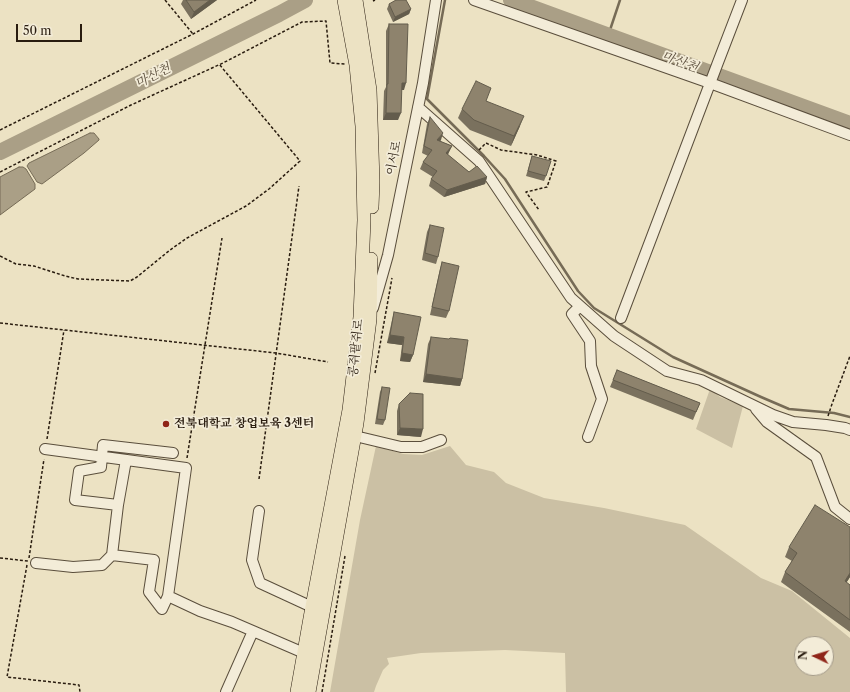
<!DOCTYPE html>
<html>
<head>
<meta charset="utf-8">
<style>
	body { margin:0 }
	#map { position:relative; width:850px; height:692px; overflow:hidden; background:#ece2c3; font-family:"Libre Caslon Text",serif }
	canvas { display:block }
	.north { position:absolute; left:794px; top:636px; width:40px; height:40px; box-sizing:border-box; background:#f3ecd8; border:1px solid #a29988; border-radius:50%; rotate:274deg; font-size:11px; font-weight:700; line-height:16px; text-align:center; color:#291c0f }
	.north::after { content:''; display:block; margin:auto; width:14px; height:18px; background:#8f2418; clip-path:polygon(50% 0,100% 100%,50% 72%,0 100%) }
	.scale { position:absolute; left:16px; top:24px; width:66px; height:18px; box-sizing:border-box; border:2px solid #291c0f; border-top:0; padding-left:5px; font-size:12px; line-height:14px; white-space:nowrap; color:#291c0f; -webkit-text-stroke:3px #f3ecd8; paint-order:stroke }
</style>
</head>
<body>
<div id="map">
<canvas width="850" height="692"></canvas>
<div class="north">N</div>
<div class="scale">50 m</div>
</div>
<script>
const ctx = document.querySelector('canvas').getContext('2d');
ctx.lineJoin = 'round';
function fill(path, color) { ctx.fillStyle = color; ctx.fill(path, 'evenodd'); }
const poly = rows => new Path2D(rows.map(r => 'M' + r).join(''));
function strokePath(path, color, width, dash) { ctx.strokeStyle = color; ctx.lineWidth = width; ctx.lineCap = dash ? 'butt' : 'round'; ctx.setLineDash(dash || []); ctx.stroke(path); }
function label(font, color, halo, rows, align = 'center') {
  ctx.font = font + ' "Libre Caslon Text","Noto Serif KR",serif'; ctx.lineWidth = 3.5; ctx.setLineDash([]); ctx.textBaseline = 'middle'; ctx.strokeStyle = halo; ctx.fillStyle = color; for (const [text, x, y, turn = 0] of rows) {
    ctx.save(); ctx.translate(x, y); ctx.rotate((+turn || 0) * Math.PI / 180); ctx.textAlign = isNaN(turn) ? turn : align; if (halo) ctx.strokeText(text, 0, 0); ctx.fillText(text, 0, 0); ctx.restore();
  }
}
fill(poly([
	[710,389,720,397,743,406,732,448,696,429],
	[376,446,403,454,422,455,450,446,466,465,494,472,506,483,544,498,604,508,685,525,761,578,792,591,850,638,850,692,566,692,565,653,505,650,421,653,387,658,389,664,383,670,376,686,374,692,330,692,360,520],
	[802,644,826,644,826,668,802,668]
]), '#cbc0a4');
const water = poly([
	[90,133,94,133,99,139,99,140,84,153,42,184,37,182,27,166,29,163,90,133],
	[19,167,23,167,26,169,35,184,35,189,0,215,0,177,19,167]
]);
fill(water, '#aa9f86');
strokePath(water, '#766b56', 1);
strokePath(poly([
	[299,0,301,2],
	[445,0,427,99,484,156,505,179,578,291,594,308,673,357,761,397,789,409,834,413,850,417],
	[608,36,620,0]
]), '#766b56', 2.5);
strokePath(poly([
	[511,0,850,124],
	[0,152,279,14,305,0]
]), '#aa9f86', 16);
const minor = poly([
	[474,0,710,83,850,135],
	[418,107,479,161,571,298,614,336,667,371,701,380,773,415,793,422,826,425,845,428,850,430],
	[580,306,572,314,590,341,591,366,602,399,588,437],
	[373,308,388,255,423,83,436,0],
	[621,318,717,65,742,0],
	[756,409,767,422,816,457,835,507,850,519],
	[355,436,401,447,422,447,441,440],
	[45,449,186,468,168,596,200,611,232,622,304,653],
	[126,460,118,505,112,555,154,560,149,592,162,609,168,596],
	[118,505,75,500,79,471,101,467,103,445,173,453],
	[259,511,252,560,260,583,312,607],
	[36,563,73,567,102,565,112,555],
	[226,692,253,631]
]);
const major = poly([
	[356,0,370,90,373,182,372,207],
	[297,692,312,607,349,410,360,317,364,220,362,126,356,65,344,0],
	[309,692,357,423,370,319,371,259]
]);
strokePath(minor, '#5a4e3c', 12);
strokePath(major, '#291c0f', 14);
strokePath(poly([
	[165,0,193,34],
	[373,1,375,0],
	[0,130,193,34,256,0],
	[479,150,486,143,501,150,537,155,556,161,547,187,526,192,539,210],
	[0,172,131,105,223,63,302,22,326,21,330,63,345,64],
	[0,256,16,264,34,266,65,276,78,279,130,281,137,277,170,250,187,238,246,206,269,189,300,161,219,64],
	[0,323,276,353,328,362],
	[375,373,392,278],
	[828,416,832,404,850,356],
	[47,439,64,330],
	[187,458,222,238],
	[259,479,299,186],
	[0,558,28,561],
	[29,558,44,459],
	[27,565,7,677,79,685,80,692],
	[322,692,345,556]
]), '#291c0f', 1.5, [3, 2]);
strokePath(minor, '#f3ecd8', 10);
strokePath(major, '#ece2c3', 13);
fill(poly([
	[183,0,217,0,191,19,181,4],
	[389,4,411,9,409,14,393,22,387,9],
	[389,24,404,90,401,90,398,120,383,120,384,91,386,87,386,31],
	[486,101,520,126,511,146,470,130,458,118,462,109],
	[430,117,441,140,440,141,452,146,449,152,448,155,469,172,487,177,485,184,444,197,429,186,431,179,433,177,420,169,423,162,428,156,422,153,427,124],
	[532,156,546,176,544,181,526,176],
	[430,225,438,257,436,264,422,260,427,232],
	[442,262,449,311,446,318,430,315,440,269],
	[394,312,413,355,410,362,400,361,402,345,387,343,392,320],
	[431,337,462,379,460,386,423,382,428,344],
	[617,370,700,403,693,420,610,387],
	[382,387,385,420,383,425,375,424,380,392],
	[399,404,421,437,397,435,397,411],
	[850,527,850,577,846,583,850,585,850,632,781,582,785,572,792,561,785,557,789,547]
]), '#7a715e');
fill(poly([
	[210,0,217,0,191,19,194,12],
	[411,9,409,14,393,22,395,17],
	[402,83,406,83,404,90,399,90],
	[386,113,401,113,398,120,383,120],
	[524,116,520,126,511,146,514,136],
	[443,133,441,140,435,147,437,140],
	[452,146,449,152,444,160,446,153],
	[487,177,485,184,444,197,447,190],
	[390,335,404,337,402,345,387,343],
	[402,353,413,355,410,362,400,361],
	[426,374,462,379,460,386,423,382],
	[400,428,423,429,421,437,397,435],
	[850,573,850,577,841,591,845,581]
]), '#635c4c');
const building = poly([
	[186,0,210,0,194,12,186,0],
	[396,0,406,0,411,9,395,17,389,4,396,0],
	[389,24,408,24,406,83,402,83,401,113,386,113,387,84,388,84,389,24],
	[476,81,491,88,486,101,524,116,514,136,474,120,462,109,476,81],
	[430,117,443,133,437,140,452,146,446,153,469,172,477,166,487,177,447,190,431,179,437,171,423,162,432,150,424,146,430,117],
	[532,156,551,161,546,176,528,171,532,156],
	[430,225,444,228,438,257,425,253,430,225],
	[442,262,459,266,449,311,432,307,442,262],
	[394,312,421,317,413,355,402,353,404,337,390,335,394,312],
	[431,337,449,339,450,338,468,340,462,379,426,374,431,337],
	[617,370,700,403,696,412,613,380,617,370],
	[382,387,390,388,385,420,377,419,382,387],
	[410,393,423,394,423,429,400,428,399,404,410,393],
	[815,505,850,527,850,573,845,581,850,585,850,620,785,572,797,553,789,547,815,505]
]);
fill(building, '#8e836d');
strokePath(building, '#635c4c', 1);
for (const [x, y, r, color] of [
	[166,424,4,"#8f2418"]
]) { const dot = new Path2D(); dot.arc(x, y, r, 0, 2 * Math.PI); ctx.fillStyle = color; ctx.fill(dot); strokePath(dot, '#f3ecd8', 1.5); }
label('12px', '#291c0f', '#f3ecd8', [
	["이서로",394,158,-79],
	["콩쥐팥쥐로",356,348,-84]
]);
label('bold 12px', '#291c0f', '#f3ecd8', [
	["전북대학교 창업보육 3센터",174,424]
], 'left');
label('italic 13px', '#5d503f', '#f3ecd8', [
	["마산천",680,62,20],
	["마산천",153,76,-27]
]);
</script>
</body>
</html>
